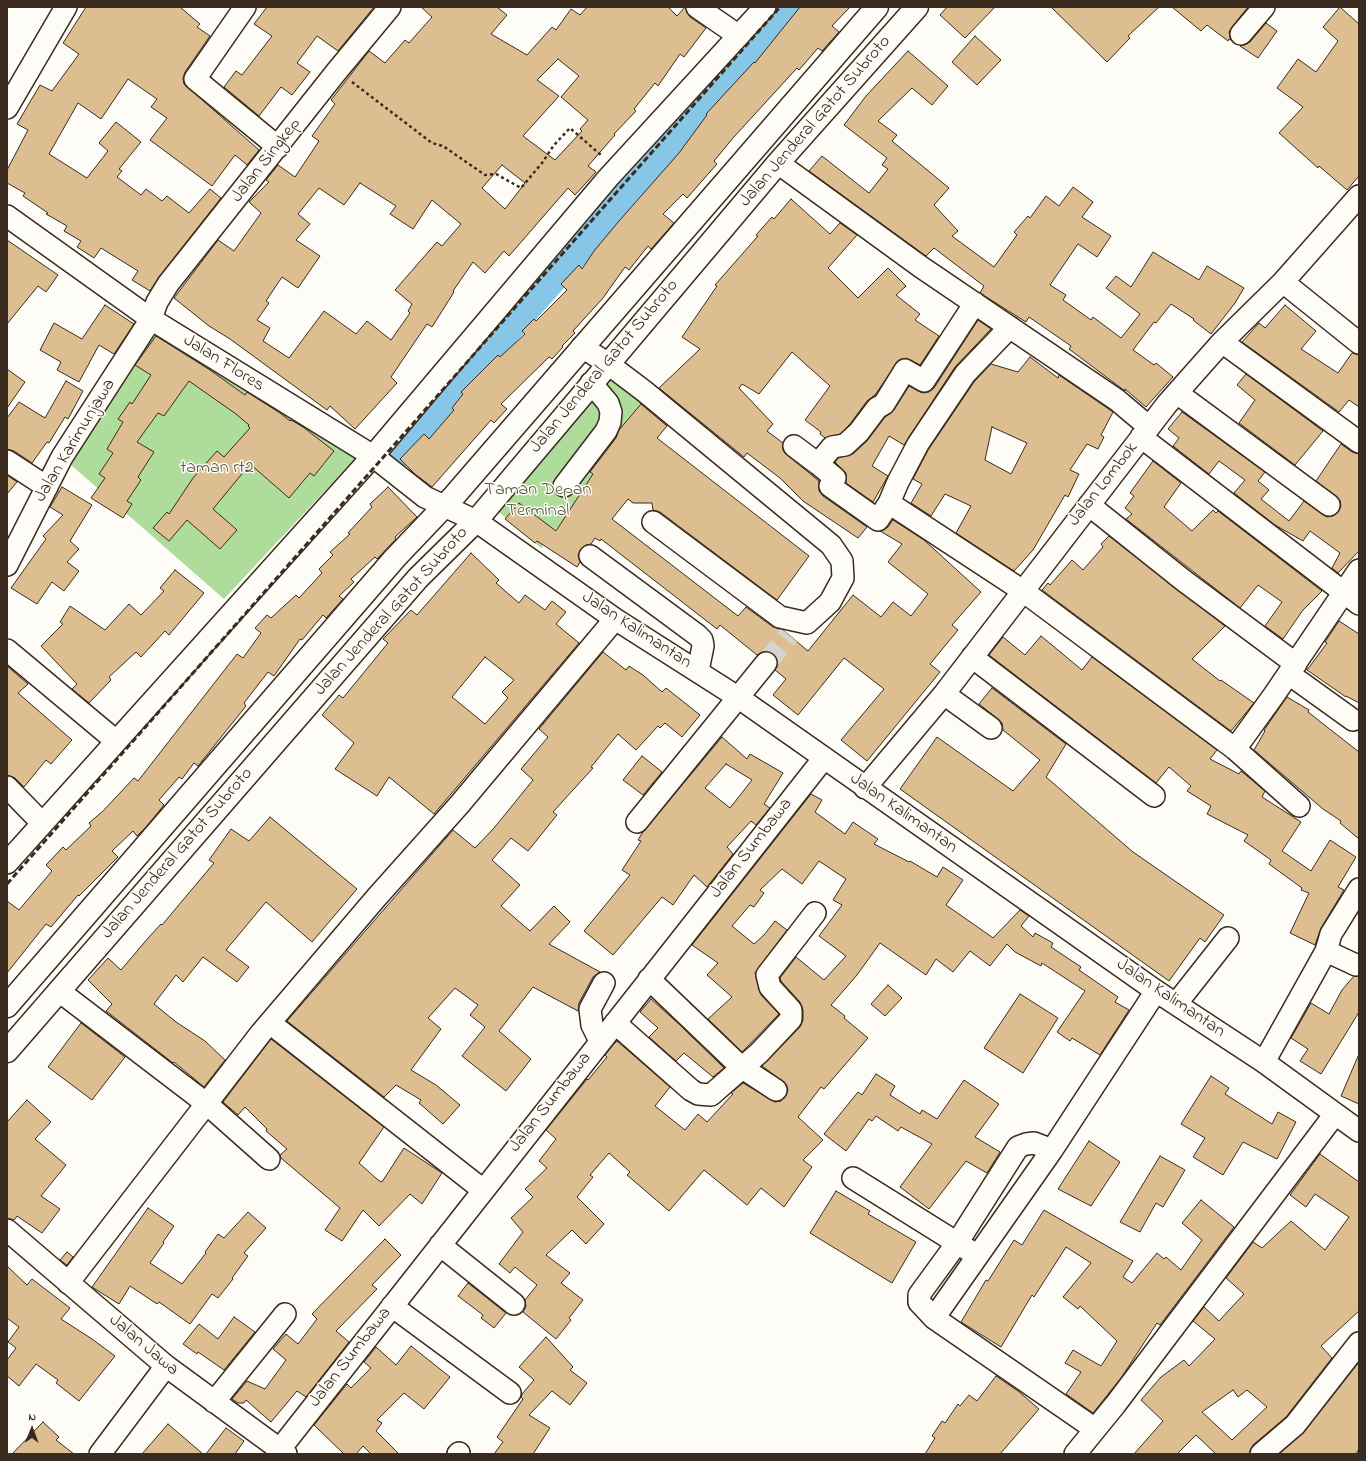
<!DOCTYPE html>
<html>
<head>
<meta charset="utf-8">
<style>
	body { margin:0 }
	#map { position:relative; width:1366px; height:1461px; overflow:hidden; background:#fdfcf7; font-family:"Indie Flower",sans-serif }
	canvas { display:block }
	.frame { position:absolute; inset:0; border:8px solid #3b2a1e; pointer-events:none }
	.north { position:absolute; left:12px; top:1409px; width:40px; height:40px; -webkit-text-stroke:3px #fdfcf7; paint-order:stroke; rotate:1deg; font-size:11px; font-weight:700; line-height:16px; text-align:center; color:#3b2a1e }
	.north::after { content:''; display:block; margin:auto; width:14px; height:18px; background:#3b2a1e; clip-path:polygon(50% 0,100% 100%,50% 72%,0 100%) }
</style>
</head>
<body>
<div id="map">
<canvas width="1366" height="1461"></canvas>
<div class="frame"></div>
<div class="north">N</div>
</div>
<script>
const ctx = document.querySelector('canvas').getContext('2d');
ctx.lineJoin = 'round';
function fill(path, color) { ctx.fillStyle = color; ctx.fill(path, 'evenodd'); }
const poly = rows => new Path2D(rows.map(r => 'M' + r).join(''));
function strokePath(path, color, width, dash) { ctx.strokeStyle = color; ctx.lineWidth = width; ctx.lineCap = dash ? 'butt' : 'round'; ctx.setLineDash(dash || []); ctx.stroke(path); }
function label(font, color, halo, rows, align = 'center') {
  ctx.font = font + ' "Indie Flower",sans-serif'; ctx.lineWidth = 3; ctx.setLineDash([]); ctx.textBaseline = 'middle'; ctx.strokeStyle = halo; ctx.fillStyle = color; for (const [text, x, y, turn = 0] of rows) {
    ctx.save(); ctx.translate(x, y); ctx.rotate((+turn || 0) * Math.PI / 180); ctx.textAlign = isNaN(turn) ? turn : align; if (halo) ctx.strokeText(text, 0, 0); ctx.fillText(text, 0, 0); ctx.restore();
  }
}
fill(poly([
	[151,319,364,449,224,599,62,457],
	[609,371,658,404,541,548,493,507]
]), '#aedc9b');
strokePath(poly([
	[396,453,790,7]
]), '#86c7e7', 33);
const building = poly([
	[86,7,180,7,200,24,197,27,210,36,185,72,183,78,184,84,259,150,247,165,235,155,212,186,150,140,167,118,151,107,157,99,128,79,101,119,78,103,49,154,87,178,108,151,99,143,116,122,141,142,119,169,122,171,117,177,141,195,146,189,162,201,167,196,189,213,210,189,221,198,159,277,150,291,132,280,138,271,101,248,94,258,77,247,81,241,64,231,67,226,46,214,48,213,23,196,25,193,7,183,7,170,28,130,17,124,40,85,52,91,79,54,63,43,86,7],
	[267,7,374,7,338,51,317,36,297,63,310,72,292,95,281,87,259,116,224,87,236,71,242,75,272,36,254,24,267,7],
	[421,7,497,7,507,15,491,34,527,55,552,27,556,30,571,9,580,15,587,7,668,7,677,16,685,7,690,17,706,28,684,57,680,54,658,86,655,83,634,109,636,111,614,134,615,135,588,166,596,172,575,195,568,188,509,256,504,251,485,273,473,262,453,291,454,292,432,327,427,324,391,377,397,383,355,429,330,406,327,410,230,339,209,326,174,298,218,240,234,251,261,213,249,202,269,182,266,180,278,165,295,177,319,141,312,136,335,104,331,100,369,51,385,63,405,40,409,43,432,17,421,7],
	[558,59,579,76,561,97,588,120,580,129,582,131,555,160,523,136,559,96,537,80,558,59],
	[502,165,525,183,505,209,482,188,502,165],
	[360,183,396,206,390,214,413,229,432,200,461,224,442,246,437,242,395,290,412,304,408,311,410,313,391,340,367,321,356,334,324,311,289,358,263,341,270,328,257,320,269,303,266,301,282,277,298,288,320,256,296,240,310,224,298,214,319,188,344,205,360,183],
	[800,7,850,7,832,26,839,32,822,51,818,48,799,70,797,68,733,138,714,161,717,164,687,198,683,194,663,214,674,223,651,249,648,246,629,270,625,267,603,298,573,331,575,333,562,346,563,347,552,359,549,357,501,404,507,409,494,423,491,420,432,487,415,474,400,459,424,434,429,439,454,410,452,408,463,394,461,392,498,355,500,357,525,334,522,331,534,319,536,321,567,290,561,284,579,265,582,269,594,251,619,221,679,153,707,115,706,114,754,62,755,63,800,7],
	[947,7,995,7,965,38,940,15,947,7],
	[1051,7,1159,7,1128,36,1130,38,1107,62,1051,7],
	[1172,7,1248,7,1232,27,1229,32,1231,40,1229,39,1228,41,1207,25,1201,31,1172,7],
	[1340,7,1359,24,1359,176,1347,190,1319,166,1318,168,1279,133,1303,107,1277,88,1298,59,1316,72,1338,41,1323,27,1340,7],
	[1266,23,1277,31,1258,58,1240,46,1250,42,1266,23],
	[975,36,1001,60,977,85,952,62,975,36],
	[908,51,948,86,932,105,912,88,878,121,897,135,892,141,949,188,934,205,958,231,952,236,994,267,1017,235,1014,232,1028,216,1030,218,1046,196,1059,206,1073,187,1093,202,1082,217,1111,236,1097,257,1078,244,1050,285,1066,295,1063,300,1091,320,1093,317,1121,338,1140,314,1106,288,1116,276,1131,287,1153,252,1199,280,1207,266,1244,288,1235,303,1211,334,1193,320,1194,319,1171,304,1156,323,1154,322,1133,350,1154,365,1156,363,1173,377,1146,407,1125,389,1125,391,1069,349,1071,346,1029,317,1026,322,980,293,984,286,934,248,926,256,809,171,822,156,869,193,888,169,882,165,887,158,844,125,866,96,908,51],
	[791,199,830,234,840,223,857,235,828,268,858,298,888,268,906,286,896,295,920,314,915,320,939,336,920,365,906,358,899,360,875,395,867,401,850,424,840,434,825,438,820,434,821,432,805,420,830,386,792,352,759,394,742,384,739,388,773,424,767,431,783,443,783,450,787,455,819,481,819,491,823,496,867,527,858,538,803,501,780,478,747,453,744,457,659,388,700,349,682,337,717,286,715,285,758,236,756,235,772,217,774,219,791,199],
	[7,240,58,275,46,292,38,286,7,324,7,240],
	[105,305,134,324,114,354,99,345,79,382,57,370,61,362,40,350,54,323,82,339,105,305],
	[1285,305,1316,331,1301,349,1338,373,1352,353,1359,355,1359,407,1349,400,1339,412,1242,342,1259,323,1265,328,1285,305],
	[978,320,991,329,955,367,904,445,889,436,872,466,888,476,873,502,846,483,846,473,835,462,838,458,853,454,867,441,885,417,894,410,909,386,923,393,929,392,934,388,978,320],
	[156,336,210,370,245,395,247,392,280,413,290,421,291,420,303,427,334,451,314,476,310,473,289,498,250,464,213,509,237,530,220,549,187,520,169,541,153,528,167,512,169,514,193,478,217,451,224,457,250,428,248,426,249,425,236,414,189,381,164,416,158,413,137,442,154,452,138,477,141,480,127,501,132,504,123,518,91,498,105,478,99,474,113,453,107,449,123,422,118,419,130,402,132,404,151,375,135,365,156,336],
	[1030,357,1058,378,1059,375,1113,412,1101,435,1104,437,1098,449,1087,444,1070,470,1079,474,1068,497,1065,495,1033,550,1014,571,956,533,971,506,945,494,931,516,911,503,922,484,913,479,928,450,974,382,991,364,1018,372,1030,357],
	[992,427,1027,443,1011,474,985,460,992,427],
	[7,369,25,382,7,408,7,369],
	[1246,374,1323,431,1295,465,1239,423,1255,400,1237,385,1246,374],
	[66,381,83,391,68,419,65,417,49,443,47,442,32,463,14,451,7,449,7,418,19,402,45,418,66,381],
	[641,404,667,426,657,438,809,556,777,600,660,512,653,510,652,503,633,503,628,499,612,519,738,616,746,607,773,627,783,630,808,651,853,595,881,617,893,602,911,616,928,594,888,562,902,544,880,531,888,527,893,520,924,540,981,592,952,625,958,630,930,664,940,672,867,761,841,740,884,689,844,658,798,715,773,695,786,679,775,670,778,665,777,659,773,653,768,651,757,655,720,625,717,629,601,539,600,541,595,538,591,544,586,545,581,549,578,555,580,562,577,567,537,541,535,543,505,519,519,503,556,531,593,474,590,472,616,438,619,430,641,404],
	[1182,412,1265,472,1258,481,1269,490,1261,499,1289,521,1304,501,1327,517,1333,516,1338,512,1341,506,1340,500,1316,481,1341,444,1352,452,1359,454,1359,551,1338,573,1332,568,1340,553,1310,531,1303,541,1275,525,1234,493,1245,480,1219,461,1209,474,1173,446,1179,438,1168,429,1182,412],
	[1153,461,1181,483,1164,507,1192,531,1213,510,1216,513,1218,511,1322,591,1303,610,1283,639,1265,626,1282,602,1258,585,1240,608,1126,519,1132,514,1125,508,1134,496,1130,493,1153,461],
	[7,475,17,482,7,494,7,475],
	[62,487,92,505,70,541,79,549,67,562,79,571,64,591,52,582,37,604,11,588,46,539,43,536,63,515,50,507,62,487],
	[388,487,417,517,395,537,396,539,377,559,375,557,351,579,354,582,339,596,343,599,326,618,323,615,302,640,300,639,274,676,268,672,244,703,246,706,198,766,194,763,182,779,179,777,159,800,164,805,146,827,137,836,133,831,112,851,118,857,79,896,78,895,51,927,46,924,7,973,7,901,19,910,52,871,46,865,63,847,66,850,91,826,89,823,103,811,134,778,138,781,237,654,243,658,261,633,255,628,267,615,271,618,296,595,299,598,322,573,319,569,333,555,330,552,350,534,348,533,372,507,370,504,388,487],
	[1109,536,1225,626,1192,659,1220,681,1221,680,1254,703,1231,731,1042,590,1048,583,1050,585,1072,560,1083,570,1103,547,1101,544,1109,536],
	[471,553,499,580,496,583,519,603,525,595,545,610,552,601,566,612,556,624,579,643,434,814,389,777,377,796,335,769,354,743,322,715,339,695,343,698,388,643,383,639,411,610,417,615,471,553],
	[485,657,514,680,502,692,508,698,485,724,452,697,485,657],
	[175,570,204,593,169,635,165,631,141,657,136,652,109,677,111,680,89,703,72,689,77,684,41,646,63,624,60,622,70,606,105,630,129,604,141,615,164,591,160,588,175,570],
	[1339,621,1359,634,1359,703,1346,696,1346,697,1307,670,1327,643,1325,642,1339,621],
	[1041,636,1082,670,1092,657,1217,750,1210,759,1239,774,1241,771,1265,791,1262,797,1301,822,1282,851,1311,871,1330,840,1356,857,1338,887,1344,890,1321,928,1315,945,1290,933,1309,893,1301,890,1302,888,1269,864,1271,860,1244,841,1248,835,1207,814,1211,806,1187,791,1191,786,1169,767,1156,783,989,655,1003,637,1025,655,1041,636],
	[603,652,626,670,629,666,643,675,662,692,666,688,700,715,682,737,665,723,660,728,658,726,636,750,618,734,591,767,593,768,553,812,557,815,528,851,511,838,492,860,520,885,501,906,530,931,554,906,570,922,549,944,600,972,593,977,579,1003,578,1011,533,987,499,1031,531,1059,506,1091,462,1056,485,1027,470,1015,478,1005,455,988,428,1018,441,1029,411,1070,436,1085,460,1105,443,1124,419,1103,421,1100,396,1085,384,1097,287,1021,453,830,475,848,494,828,533,780,521,769,548,737,539,729,603,652],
	[7,666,28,684,18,693,72,740,51,764,46,760,24,787,15,778,7,775,7,666],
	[992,688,1066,744,1046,777,1133,852,1224,915,1205,942,1200,938,1169,981,900,789,937,737,1013,791,1040,760,1003,730,1002,723,998,719,979,704,992,688],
	[1287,697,1309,710,1308,712,1359,752,1359,839,1340,823,1341,821,1323,809,1254,750,1265,731,1264,730,1287,697],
	[722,737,747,759,750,754,783,773,764,804,770,808,756,825,751,821,727,847,733,854,707,887,694,875,673,905,662,897,613,955,584,931,630,875,622,870,641,841,638,840,643,832,722,737],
	[726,764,752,780,730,808,705,788,726,764],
	[642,756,662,772,643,795,623,780,642,756],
	[811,794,822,800,815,812,845,834,853,822,878,839,874,844,909,862,910,861,937,877,943,867,963,880,946,905,989,935,993,938,1020,910,1029,916,1021,926,1033,937,1035,933,1053,943,1051,947,1081,967,1079,970,1118,997,1115,1002,1129,1010,1100,1055,1072,1038,1070,1041,1057,1032,1085,991,1042,963,1041,966,1015,952,1007,944,990,966,970,951,953,972,936,959,926,975,880,943,857,975,831,1005,845,1016,844,1018,868,1038,824,1089,821,1087,798,1117,823,1140,803,1160,812,1167,784,1207,761,1188,747,1205,704,1170,669,1211,627,1175,630,1172,609,1153,590,1175,593,1177,577,1197,604,1224,586,1244,572,1230,546,1255,570,1273,561,1283,583,1300,569,1318,571,1320,556,1339,523,1312,526,1306,525,1300,537,1285,515,1267,510,1273,499,1264,523,1232,511,1218,533,1197,525,1189,547,1168,539,1161,556,1139,546,1130,587,1079,588,1080,607,1057,605,1055,613,1045,617,1041,670,1087,655,1106,685,1130,698,1114,707,1122,733,1094,731,1093,743,1083,775,1102,781,1101,786,1096,788,1090,786,1084,762,1066,800,1027,803,1020,803,1010,800,1002,781,981,780,978,796,957,824,980,846,956,819,936,842,905,833,900,846,879,819,861,802,884,782,869,760,890,764,893,754,907,750,905,732,926,754,944,764,935,775,921,787,930,755,973,761,995,779,1014,742,1052,708,1019,732,997,707,975,718,963,692,945,811,794],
	[270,817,357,889,312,942,266,902,226,950,249,967,237,982,203,957,183,982,176,975,154,1004,176,1022,205,1041,225,1060,204,1087,174,1062,173,1063,106,1011,112,1004,88,980,108,958,121,970,149,937,161,924,162,925,214,863,209,860,231,829,249,841,270,817],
	[1354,976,1359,976,1359,1012,1321,1074,1300,1061,1308,1049,1291,1038,1311,1003,1329,1014,1342,990,1354,976],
	[888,985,902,998,885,1016,871,1004,888,985],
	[1020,994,1058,1018,1023,1073,984,1048,1020,994],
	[651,999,680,1025,724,1068,713,1077,684,1053,676,1061,649,1037,658,1028,640,1012,651,999],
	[81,1023,125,1057,92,1100,48,1067,81,1023],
	[271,1039,384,1127,359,1163,378,1180,382,1182,404,1148,442,1173,422,1204,410,1194,379,1226,363,1210,342,1241,325,1230,340,1208,281,1158,280,1155,287,1149,266,1131,267,1129,245,1107,238,1115,223,1102,271,1039],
	[1359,1054,1359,1104,1341,1096,1359,1054],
	[876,1074,895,1086,890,1095,920,1114,922,1110,937,1119,964,1080,999,1104,975,1137,1000,1152,987,1173,966,1161,929,1209,900,1187,932,1144,901,1127,898,1131,876,1116,872,1121,869,1119,846,1151,824,1134,858,1092,862,1095,876,1074],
	[1211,1076,1229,1088,1225,1094,1272,1124,1278,1112,1296,1122,1277,1159,1243,1142,1223,1175,1193,1157,1205,1138,1181,1124,1211,1076],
	[27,1100,51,1122,35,1139,66,1165,41,1196,60,1209,42,1233,17,1216,14,1220,7,1218,7,1122,27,1100],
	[1089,1141,1120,1162,1091,1206,1058,1189,1089,1141],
	[1320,1154,1359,1182,1359,1311,1321,1346,1332,1358,1286,1417,1253,1445,1249,1454,1216,1454,1196,1435,1177,1454,1134,1454,1163,1421,1141,1400,1161,1377,1184,1360,1189,1366,1215,1339,1193,1321,1204,1307,1219,1321,1244,1294,1226,1278,1253,1242,1262,1248,1291,1221,1325,1250,1349,1217,1315,1194,1306,1207,1290,1195,1320,1154],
	[1233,1390,1238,1397,1247,1390,1267,1407,1232,1440,1202,1412,1233,1390],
	[1160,1156,1185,1170,1163,1207,1156,1203,1140,1232,1120,1222,1160,1156],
	[836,1191,870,1211,868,1214,916,1242,892,1283,810,1233,836,1191],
	[1201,1200,1234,1227,1160,1325,1157,1323,1121,1378,1093,1413,1066,1394,1081,1372,1065,1363,1073,1350,1101,1366,1117,1341,1080,1306,1078,1309,1063,1297,1091,1263,1066,1247,1034,1297,1032,1295,1001,1347,961,1322,986,1280,988,1281,1014,1240,1022,1245,1044,1210,1133,1261,1123,1277,1132,1283,1157,1253,1164,1259,1166,1257,1181,1270,1202,1240,1182,1223,1201,1200],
	[148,1208,174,1226,163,1242,164,1243,150,1263,182,1284,206,1253,205,1252,218,1234,224,1238,248,1212,266,1228,244,1253,248,1256,232,1278,233,1279,218,1298,212,1294,190,1324,159,1302,157,1304,130,1286,119,1304,92,1287,148,1208],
	[385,1239,401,1255,372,1285,377,1289,336,1331,349,1342,306,1397,297,1391,271,1422,246,1400,244,1403,238,1403,232,1399,247,1381,265,1389,286,1360,273,1349,286,1334,298,1344,317,1319,312,1314,385,1239],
	[67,1252,73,1257,67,1265,60,1260,67,1252],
	[7,1266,27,1285,32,1279,70,1308,61,1319,92,1339,115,1356,79,1401,56,1383,58,1380,36,1364,19,1386,7,1376,7,1360,16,1348,8,1342,19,1327,7,1318,7,1266],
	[468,1283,506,1313,494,1328,481,1318,483,1315,458,1296,468,1283],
	[234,1317,255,1332,224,1370,198,1352,197,1354,183,1344,199,1324,218,1339,234,1317],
	[546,1337,573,1367,570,1370,587,1383,570,1405,552,1391,529,1415,550,1428,533,1454,494,1454,503,1442,497,1437,523,1399,521,1397,522,1394,534,1380,519,1367,546,1337],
	[411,1346,450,1377,424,1409,404,1393,377,1420,382,1423,376,1431,399,1454,371,1454,363,1446,356,1454,344,1454,314,1425,347,1384,351,1388,371,1368,364,1362,376,1347,396,1365,411,1346],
	[1359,1362,1359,1449,1356,1454,1279,1454,1304,1432,1359,1362],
	[996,1376,1018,1391,1039,1409,1000,1454,925,1454,935,1438,932,1436,942,1421,945,1423,958,1404,960,1406,969,1395,977,1401,996,1376],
	[43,1422,59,1437,56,1440,74,1454,12,1454,43,1422],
	[168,1424,203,1454,142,1454,168,1424],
	[226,1428,244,1441,235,1454,206,1454,226,1428]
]);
fill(building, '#ddbe91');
strokePath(building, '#3b2a1e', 1);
strokePath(poly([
	[766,663,789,635]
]), '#d6d2cc', 21, [21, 10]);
const minor = poly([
	[245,7,195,79,278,147],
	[697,7,739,36],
	[1241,34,1264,7],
	[7,108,66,7],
	[778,163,921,267,1117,400,1149,427],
	[7,216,151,319,373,456,425,497,476,521,615,619,739,698,1156,991,1264,1062,1359,1131],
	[1283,282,1359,343],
	[1010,327,965,374,918,444,898,482,889,503,1023,591,1235,749,1299,806],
	[1222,342,1359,442],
	[582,347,607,363,644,391,831,545,842,561,843,578,830,602,807,623,780,617,653,522],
	[1177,393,1329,505],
	[1141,437,1359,604],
	[794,446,818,464,832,447,845,445,859,432,877,408,884,404,905,370,924,381,975,303],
	[7,461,47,487],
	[818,464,835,478,830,486,878,520,889,503],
	[564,486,606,431,610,422,611,412,608,403,591,383],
	[1089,505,1183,580,1296,664],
	[590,556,697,635,702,640,703,646,698,671],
	[7,565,62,457,151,319,157,302,168,284,337,71,390,7],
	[7,650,116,741],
	[972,657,1154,796],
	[1289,674,1353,720],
	[944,694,991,728],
	[1235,749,1274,695,1359,570],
	[7,787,42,823],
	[865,788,944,694,1167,404,1222,342,1283,282,1359,196],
	[637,822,766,663],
	[7,863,373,456,608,178,765,7],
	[1326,951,1356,965],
	[649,979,741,1067,776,1090],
	[59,991,207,1104,269,1159],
	[1176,1004,1228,938],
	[270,1023,483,1190],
	[615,1023,691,1090,698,1094,711,1095,759,1053,791,1019,791,1010,770,987,767,975,815,913],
	[600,1041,592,1025,590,1009,604,983],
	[1264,1062,1326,951,1331,934,1359,889],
	[1052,1150,1034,1143,1026,1144,1018,1147,957,1243,919,1295,919,1302,934,1318,1095,1429],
	[853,1178,970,1251],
	[7,1230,166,1366,286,1454],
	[440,1245,514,1304],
	[68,1283,261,1033,376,898,459,805,615,619],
	[392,1306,510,1393],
	[934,1318,1052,1150,1156,991],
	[214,1402,285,1314],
	[280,1449,824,758],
	[100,1454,166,1366],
	[458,1454,459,1453],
	[1075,1454,1115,1405,1335,1114],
	[1261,1454,1295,1425,1359,1343]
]);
const major = poly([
	[7,1006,395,558,454,496,877,7],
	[7,1051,418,578,476,521,778,163,917,7]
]);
strokePath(minor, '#3b2a1e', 24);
strokePath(major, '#3b2a1e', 25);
strokePath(poly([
	[352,82,432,143,443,146,485,175,496,174,521,188,542,163,554,145,570,128,602,156]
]), '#3b2a1e', 2.5, [3, 3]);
strokePath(minor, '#fdfcf7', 21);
strokePath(major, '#fdfcf7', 22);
strokePath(poly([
	[7,884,780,7]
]), '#3b2a1e', 3, [6, 3]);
label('18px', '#3b2a1e', '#fdfcf7', [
	["Jalan Jenderal Gatot Subroto",816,122,-49],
	["Jalan Singkep",267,161,-52],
	["Jalan Flores",223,364,32],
	["Jalan Jenderal Gatot Subroto",605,367,-50],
	["Jalan Karimunjawa",76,441,-59],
	["Jalan Lombok",1104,485,-52],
	["Jalan Jenderal Gatot Subroto",392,612,-48],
	["Jalan Kalimantan",636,631,33],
	["Jalan Kalimantan",903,814,35],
	["Jalan Sumbawa",752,849,-52],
	["Jalan Jenderal Gatot Subroto",178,854,-49],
	["Jalan Kalimantan",1170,999,34],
	["Jalan Sumbawa",551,1103,-52],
	["Jalan Jawa",143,1346,40],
	["Jalan Sumbawa",351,1358,-52]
]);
label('18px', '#58563d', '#fdfcf7', [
	["taman rt2",217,469],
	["Taman Depan",538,491],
	["Terminal",538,512]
]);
</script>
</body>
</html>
